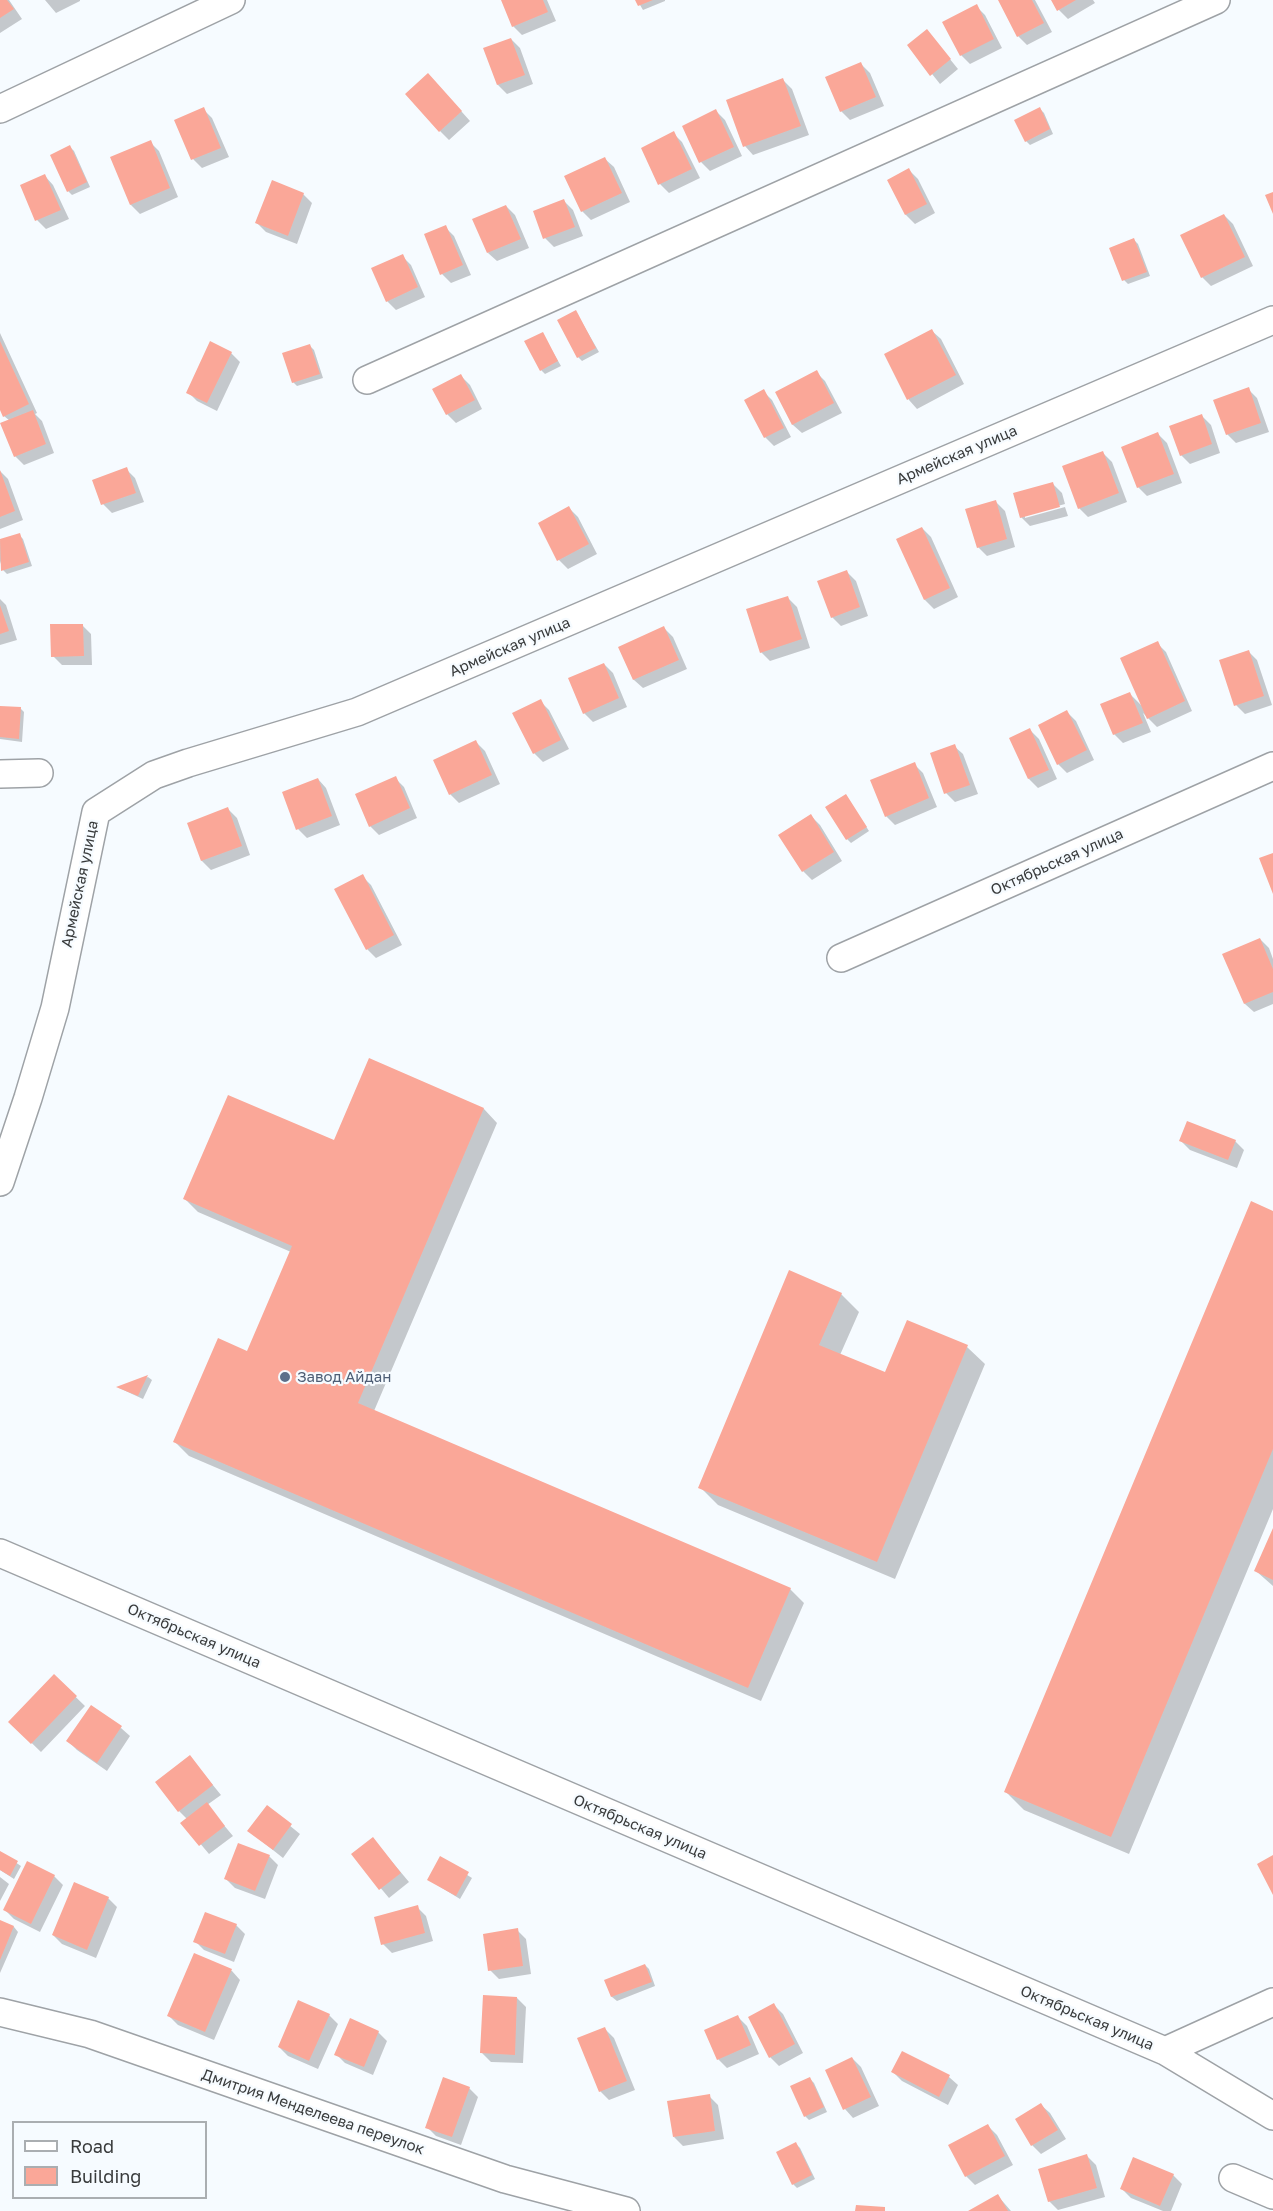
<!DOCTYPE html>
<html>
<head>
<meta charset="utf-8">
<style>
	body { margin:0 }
	#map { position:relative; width:1273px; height:2211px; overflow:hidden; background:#f6fbff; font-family:"Golos Text",sans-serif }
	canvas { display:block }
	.legend { position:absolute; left:12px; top:2121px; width:195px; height:78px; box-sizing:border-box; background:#f6fbff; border:2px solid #aaaeb1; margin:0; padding:8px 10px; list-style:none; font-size:18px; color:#393b3c }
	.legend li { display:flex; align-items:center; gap:12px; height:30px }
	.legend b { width:30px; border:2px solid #aaaeb1 }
</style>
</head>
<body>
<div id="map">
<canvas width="1273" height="2211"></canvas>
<ul class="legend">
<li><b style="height:8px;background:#fff"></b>Road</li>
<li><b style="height:16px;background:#faa798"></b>Building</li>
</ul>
</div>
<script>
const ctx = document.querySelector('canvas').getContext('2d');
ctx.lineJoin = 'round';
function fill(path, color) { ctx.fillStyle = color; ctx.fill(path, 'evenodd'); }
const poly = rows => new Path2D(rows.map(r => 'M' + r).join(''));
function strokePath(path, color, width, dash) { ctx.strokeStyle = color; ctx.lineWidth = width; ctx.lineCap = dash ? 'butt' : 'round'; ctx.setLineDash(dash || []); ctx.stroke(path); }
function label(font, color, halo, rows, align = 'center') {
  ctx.font = font + ' "Golos Text",sans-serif'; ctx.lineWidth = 4.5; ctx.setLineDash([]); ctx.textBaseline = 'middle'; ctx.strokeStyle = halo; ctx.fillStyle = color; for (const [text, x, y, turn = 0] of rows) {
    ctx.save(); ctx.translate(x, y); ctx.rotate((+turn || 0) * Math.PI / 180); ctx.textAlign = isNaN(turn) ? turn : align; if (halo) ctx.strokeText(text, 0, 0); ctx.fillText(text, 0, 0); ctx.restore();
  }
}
fill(poly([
	[0,0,9,0,22,19,0,33],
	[45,0,80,0,80,1,56,13],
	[502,0,547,0,556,21,522,35,513,26],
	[637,0,665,0,665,1,643,10],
	[1000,0,1035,0,1052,32,1027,45,1018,36],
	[1053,0,1093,0,1095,3,1068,19,1059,10],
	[976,6,985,15,1002,48,970,64,961,55],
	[927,31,958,69,940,84,909,45],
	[511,39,520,48,533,84,507,94,498,85,485,49],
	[861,64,870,73,884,106,850,120,841,111],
	[783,80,792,89,809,135,753,155,745,146],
	[437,84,470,121,449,140,440,131],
	[203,109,212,118,229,157,202,168,193,159,176,121],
	[1040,109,1044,113,1053,134,1030,145,1026,141],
	[716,111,725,120,742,156,710,171,701,162],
	[673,133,682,142,700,178,669,193,660,184],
	[150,142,159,151,178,197,140,214,131,205,112,158],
	[70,147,74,151,90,187,72,195,68,191],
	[605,159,614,167,630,202,591,220,582,211],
	[909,170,918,179,935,213,915,224,906,215,889,181],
	[45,176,53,185,69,219,46,229,37,220,22,186],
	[303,194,312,203,297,244,266,232,257,223],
	[564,201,573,210,583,236,554,247,545,238],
	[506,206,515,215,529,248,497,261,488,253],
	[1224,215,1233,224,1253,266,1211,286,1202,277],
	[445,227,454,236,471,275,451,283,442,274],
	[1134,240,1138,244,1150,276,1128,284,1124,280],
	[402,256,411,265,425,297,396,310,387,301],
	[576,312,599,352,582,361,578,357],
	[932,331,941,339,964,384,917,409,909,400,886,355],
	[0,333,37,413,35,414,42,421,54,453,24,465,15,456,10,421,4,416,0,406],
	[542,333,561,366,545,374,541,370],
	[310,346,314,350,323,378,297,386,293,382],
	[231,353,240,362,217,411,197,401,188,392],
	[816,372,825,381,842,413,802,433,793,425,777,393],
	[461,376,470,385,482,409,456,423,447,414],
	[1248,389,1257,398,1269,432,1236,443,1227,434],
	[763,391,772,400,791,437,774,446,765,437],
	[1202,416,1211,425,1220,453,1190,464,1181,455],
	[1158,434,1167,443,1182,483,1147,496,1138,487],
	[1103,453,1112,462,1127,502,1088,517,1079,508],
	[126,469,135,478,144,502,112,513,103,504,94,481],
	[0,471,8,479,23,520,0,529],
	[1053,484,1062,493,1065,504,1025,515,1025,518,1065,507,1068,516,1030,526,1021,517],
	[996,502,1005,511,1015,547,987,556,978,547],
	[569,508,578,517,597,554,568,569,559,560],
	[922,528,931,537,958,597,934,609,925,600,898,540],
	[19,535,23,539,32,566,7,574,3,570,0,561,0,541],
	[847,572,856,581,868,616,841,626,832,617],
	[788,598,797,607,810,648,770,661,761,652],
	[0,599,6,605,17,640,0,645],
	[82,625,91,634,92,665,62,665,53,656],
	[664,628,673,637,687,669,643,688,634,680,620,647],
	[1157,643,1166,652,1192,711,1157,727,1143,713,1151,732,1123,743,1114,734,1129,693,1143,707],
	[1248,651,1257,660,1272,705,1245,714,1236,705],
	[604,664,613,673,627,707,593,722,584,713],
	[540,701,549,710,569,749,543,762,534,753],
	[0,707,20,708,24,712,22,742,0,739],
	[1067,712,1076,721,1094,760,1067,773,1058,764],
	[1030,730,1039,739,1057,779,1038,788,1029,779,1011,738],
	[476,742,485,751,500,784,459,803,450,794],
	[954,746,963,754,978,794,955,802,946,793],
	[914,764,923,773,937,807,895,825,886,816],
	[395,778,404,787,417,818,379,835,370,826],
	[318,779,326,788,340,825,307,838,298,829],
	[846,796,869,831,851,843,847,839],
	[228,809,237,818,250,855,211,870,202,861,188,824],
	[811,816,820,825,842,861,812,880,803,871],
	[362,876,371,885,402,945,376,958,367,949,336,889],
	[1260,939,1269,948,1273,959,1273,1004,1254,1012,1245,1004,1224,955],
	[370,1060,484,1109,497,1123,374,1411,790,1589,804,1603,761,1701,189,1456,175,1442,248,1353,291,1252,198,1212,185,1199,335,1142],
	[1181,1141,1235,1141,1244,1150,1237,1168,1190,1150],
	[1273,1212,1273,1509,1129,1854,1024,1810,1006,1792],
	[841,1294,859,1312,840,1355,886,1374,967,1347,985,1364,895,1579,718,1505,700,1487],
	[148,1377,152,1380,143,1399,119,1388],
	[1273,1532,1273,1586,1256,1571],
	[54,1676,85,1706,41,1752,10,1722],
	[121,1728,130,1736,107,1771,77,1750,68,1741],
	[190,1757,221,1795,207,1805,233,1836,209,1854,183,1823,187,1819,179,1811],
	[267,1807,300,1834,283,1858,249,1831],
	[373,1839,409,1882,389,1898,353,1855],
	[0,1852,21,1866,14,1879,0,1870],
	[269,1856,278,1865,265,1899,235,1888,226,1879],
	[440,1858,472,1878,460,1899,429,1880],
	[54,1876,63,1885,40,1932,14,1919,5,1910],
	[0,1877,9,1884,0,1901],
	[108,1898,117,1907,96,1958,62,1944,53,1935],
	[417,1907,426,1916,433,1941,392,1953,383,1944],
	[0,1922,14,1927,18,1932,0,1973],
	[236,1925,245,1934,234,1962,204,1950,195,1941],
	[517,1930,526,1939,531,1974,499,1979,490,1970],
	[195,1955,232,1971,240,1980,214,2040,178,2025,169,2016],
	[645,1965,649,1969,655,1986,617,2001,612,1997,606,1980],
	[517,1998,526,2007,523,2063,491,2062,482,2053],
	[774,2005,783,2014,803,2053,779,2066,770,2057],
	[329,2015,338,2024,318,2069,288,2056,279,2047],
	[738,2017,747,2026,759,2054,727,2068,718,2059],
	[605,2029,614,2038,635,2090,609,2100,600,2091],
	[378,2032,387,2041,373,2075,345,2063,336,2054],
	[903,2053,949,2077,958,2085,948,2105,902,2081,893,2072],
	[852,2058,861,2067,879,2106,853,2118,845,2109],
	[810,2079,814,2083,827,2112,809,2120,805,2116],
	[469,2088,478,2097,461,2145,436,2136,427,2127],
	[709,2096,718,2105,724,2139,683,2146,674,2137],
	[1041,2105,1050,2113,1066,2139,1041,2154,1032,2145,1017,2120],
	[988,2126,997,2135,1013,2165,975,2185,966,2176],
	[796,2144,800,2148,815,2179,797,2188,793,2184],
	[1087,2156,1096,2165,1105,2197,1058,2210,1049,2201],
	[1173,2175,1182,2184,1171,2211,1163,2211,1131,2198,1122,2189],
	[998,2196,1011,2211,971,2211]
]), '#0003');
fill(poly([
	[0,0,7,0,14,9,0,18],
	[501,0,543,0,548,12,512,27],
	[635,0,653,0,638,6],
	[998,0,1032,0,1044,23,1017,37],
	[1051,0,1076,0,1057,11],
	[977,4,994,39,960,56,942,22],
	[927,29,951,59,930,76,907,45],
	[511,38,525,75,497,85,483,48],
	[861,62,876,97,840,112,825,77],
	[428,73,462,111,439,132,405,94],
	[783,78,801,126,743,147,726,100],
	[204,107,221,148,191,160,174,120],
	[1040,107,1050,129,1025,142,1014,120],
	[716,109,734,147,699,163,682,126],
	[674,131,692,169,658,185,641,148],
	[151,140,170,188,130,205,110,157],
	[70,145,87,182,67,192,50,155],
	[605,157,622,193,581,212,564,176],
	[909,168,927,204,905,215,887,180],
	[45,174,61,210,35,221,20,185],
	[272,180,304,193,288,236,255,223],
	[1273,192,1273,214,1265,195],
	[564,199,575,227,543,239,533,211],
	[506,205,521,239,487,253,472,219],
	[1224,214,1245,257,1201,278,1180,235],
	[446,225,463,265,440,275,424,234],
	[1134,238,1147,272,1122,281,1109,248],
	[403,254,418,287,386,302,371,268],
	[576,310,596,348,577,358,557,320],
	[932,329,956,375,907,400,884,354],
	[543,332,558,361,540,371,524,341],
	[0,341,29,404,3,417,0,410],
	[210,341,232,352,207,403,186,393],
	[310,344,320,374,292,383,282,353],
	[817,370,834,403,792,425,775,392],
	[461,374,475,400,446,415,432,389],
	[1249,387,1261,423,1226,435,1213,400],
	[764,389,784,428,764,438,744,400],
	[33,410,46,444,14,457,0,423],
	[1202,414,1212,444,1180,456,1169,426],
	[1158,432,1174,474,1137,488,1121,447],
	[1103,451,1119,493,1078,509,1062,466],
	[127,467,136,493,101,505,92,480],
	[0,470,15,511,0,517],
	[1053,482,1060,507,1020,518,1013,493],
	[996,500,1007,539,977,548,965,509],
	[569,506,589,544,557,561,538,523],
	[922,527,950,588,924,600,896,539],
	[20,533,29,562,1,571,0,539],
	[847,570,860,607,831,618,817,581],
	[788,596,802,639,760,653,746,609],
	[0,605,9,631,0,634],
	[50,624,83,624,84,656,51,657],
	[664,626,679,660,633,680,618,647],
	[1158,641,1185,701,1147,719,1120,658],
	[1249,650,1264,696,1234,706,1219,660],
	[604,663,619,698,583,714,568,678],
	[1130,692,1143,723,1113,735,1100,704],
	[541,699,561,740,533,754,512,713],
	[0,706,21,707,19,739,0,737],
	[1067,710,1087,750,1057,765,1038,725],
	[1030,728,1049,770,1028,779,1009,738],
	[476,740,492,775,449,795,433,760],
	[955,744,970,785,944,794,930,753],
	[915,762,929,798,885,817,870,780],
	[396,776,410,808,369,827,355,794],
	[318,778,332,816,296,830,282,792],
	[846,794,867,827,846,840,825,807],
	[228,807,242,846,201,861,187,823],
	[811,814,834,852,802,872,778,835],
	[1273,853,1273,894,1259,858],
	[363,874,394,935,366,950,334,889],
	[1260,938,1273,969,1273,992,1244,1004,1222,954],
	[369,1058,484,1108,358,1403,791,1588,748,1688,173,1442,218,1338,247,1351,292,1246,183,1199,228,1095,334,1140],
	[1187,1121,1236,1140,1228,1160,1179,1141],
	[1251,1201,1273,1211,1273,1449,1111,1837,1004,1792],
	[789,1270,842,1293,819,1345,885,1372,907,1320,968,1345,877,1562,698,1488],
	[148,1375,138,1396,116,1387],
	[1273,1528,1273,1580,1254,1571],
	[54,1674,77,1696,31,1744,8,1722],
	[91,1705,122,1726,97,1763,66,1741],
	[190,1755,213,1785,178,1812,155,1782],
	[207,1802,225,1826,199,1846,180,1823],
	[267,1805,292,1824,273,1850,247,1831],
	[373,1837,401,1873,379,1890,351,1854],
	[238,1843,270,1855,255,1891,224,1879],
	[0,1851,18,1861,10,1876,0,1870],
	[1273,1855,1273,1895,1257,1864],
	[440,1856,469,1872,456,1896,427,1880],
	[27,1861,55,1875,31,1924,3,1910],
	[74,1882,109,1897,87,1950,52,1935],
	[418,1905,425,1933,381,1945,374,1917],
	[205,1912,237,1924,225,1954,193,1942],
	[0,1920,14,1926,0,1960],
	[518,1928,523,1966,488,1971,483,1934],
	[194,1953,232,1969,205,2032,167,2016],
	[645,1964,652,1982,611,1997,604,1980],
	[483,1995,517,1997,515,2055,480,2053],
	[298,2000,330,2014,309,2061,278,2047],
	[774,2003,795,2044,769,2058,748,2017],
	[738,2015,751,2045,717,2060,704,2030],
	[350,2018,379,2031,364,2067,334,2055],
	[605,2027,627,2081,599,2092,577,2038],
	[902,2051,950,2075,939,2097,891,2072],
	[852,2057,871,2097,843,2110,825,2070],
	[443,2077,470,2087,452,2137,425,2128],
	[810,2077,824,2107,804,2117,790,2086],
	[710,2094,715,2131,673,2137,667,2101],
	[1041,2103,1058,2130,1031,2146,1015,2119],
	[988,2124,1005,2156,965,2177,948,2145],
	[796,2142,812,2175,792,2185,776,2152],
	[1087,2154,1097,2188,1048,2202,1038,2169],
	[1133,2157,1174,2174,1160,2206,1120,2189],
	[998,2194,1008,2211,968,2211],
	[856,2205,885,2207,885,2211,855,2211]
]), '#faa798');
const street = poly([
	[0,109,231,0],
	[367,380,1216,0],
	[0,774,39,773],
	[841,958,1273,766],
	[0,1182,28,1098,55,1008,96,812,154,775,188,763,357,712,1273,320],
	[0,1553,1165,2051,1273,2116],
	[0,2012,90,2034,505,2179,626,2211],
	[1165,2051,1273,2002],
	[1233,2178,1273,2195]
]);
strokePath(street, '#9ea2a6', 30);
strokePath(street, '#fff', 27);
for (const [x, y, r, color] of [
	[285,1377,6,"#5c6f8a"]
]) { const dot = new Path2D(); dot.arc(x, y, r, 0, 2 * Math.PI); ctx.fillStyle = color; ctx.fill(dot); strokePath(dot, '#f6fbff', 2); }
label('15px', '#393b3c', '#f6fbff', [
	["Армейская улица",957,455,-23],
	["Армейская улица",510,647,-23],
	["Октябрьская улица",1057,862,-24],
	["Армейская улица",80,884,-78],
	["Октябрьская улица",194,1636,23],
	["Октябрьская улица",640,1827,23],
	["Октябрьская улица",1087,2018,23],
	["Дмитрия Менделеева переулок",313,2112,19]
]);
label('15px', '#4e5e75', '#f6fbff', [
	["Завод Айдан",297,1377]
], 'left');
</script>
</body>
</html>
